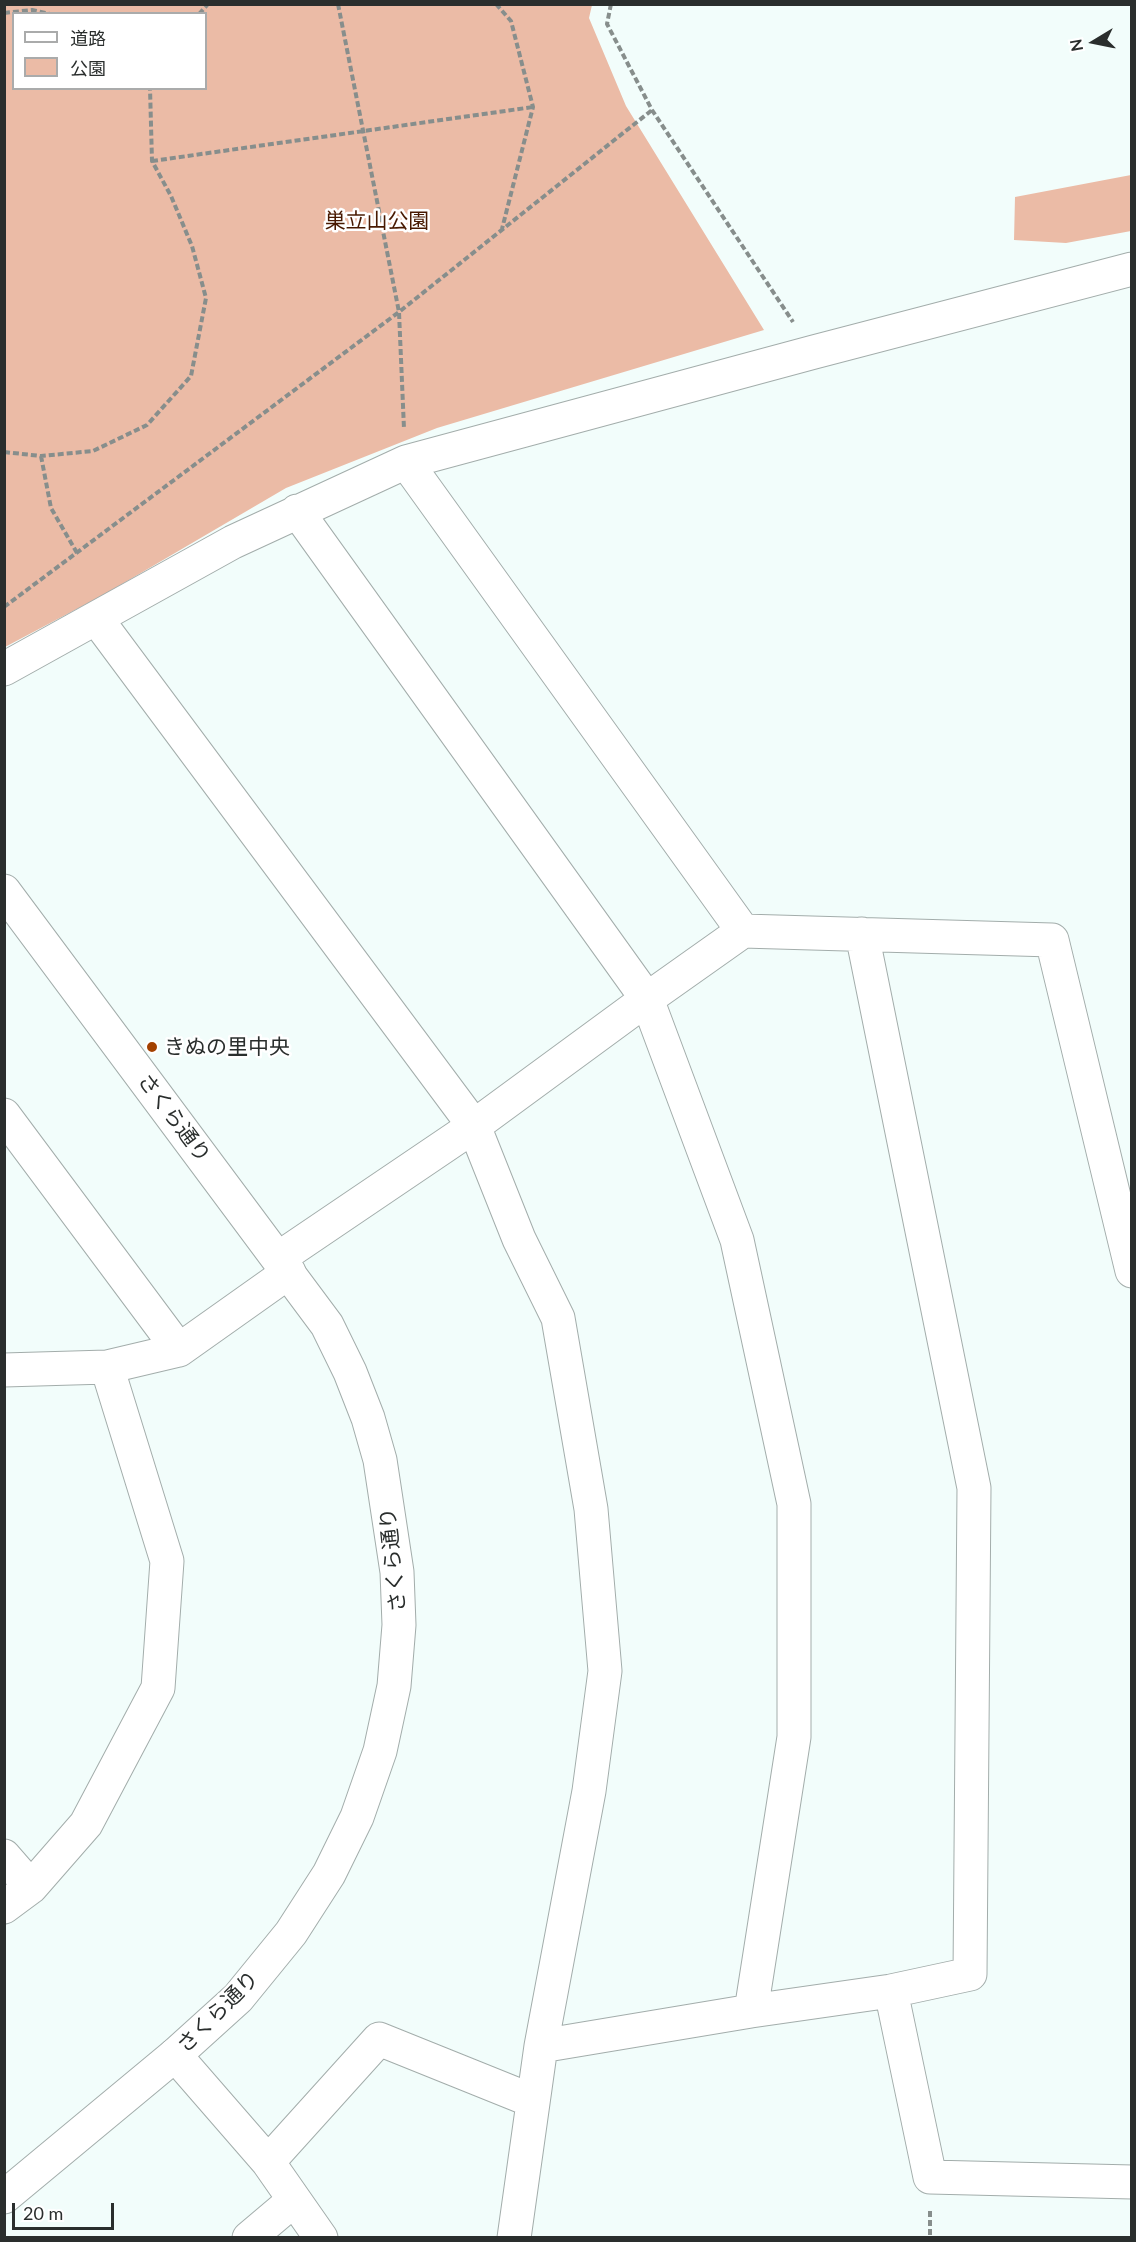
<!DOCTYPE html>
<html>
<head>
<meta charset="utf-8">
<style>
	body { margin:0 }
	#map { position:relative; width:1136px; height:2242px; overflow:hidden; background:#f2fdfb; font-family:Lato,"Noto Sans JP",sans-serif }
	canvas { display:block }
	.frame { position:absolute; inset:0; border:6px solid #2a2e2d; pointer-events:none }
	.legend { position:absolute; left:12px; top:12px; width:195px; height:78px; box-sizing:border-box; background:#fff; border:2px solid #aaabab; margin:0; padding:8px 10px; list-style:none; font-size:18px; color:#2a2e2d }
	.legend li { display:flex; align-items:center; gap:12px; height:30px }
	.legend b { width:30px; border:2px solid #aaabab }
	.north { position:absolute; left:1064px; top:12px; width:60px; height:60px; -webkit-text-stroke:4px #fff; paint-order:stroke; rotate:260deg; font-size:16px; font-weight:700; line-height:24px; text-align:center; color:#2a2e2d }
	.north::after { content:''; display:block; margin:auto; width:21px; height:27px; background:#2a2e2d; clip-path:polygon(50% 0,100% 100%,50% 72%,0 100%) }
	.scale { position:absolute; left:12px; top:2203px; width:102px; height:27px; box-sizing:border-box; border:3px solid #2a2e2d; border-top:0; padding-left:8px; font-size:18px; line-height:21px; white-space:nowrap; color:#2a2e2d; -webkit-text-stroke:4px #fff; paint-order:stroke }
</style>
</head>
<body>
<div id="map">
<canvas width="1136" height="2242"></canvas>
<div class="frame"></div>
<ul class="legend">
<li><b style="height:8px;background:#fff"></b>道路</li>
<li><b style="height:16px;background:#ebbba6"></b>公園</li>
</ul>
<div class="north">N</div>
<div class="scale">20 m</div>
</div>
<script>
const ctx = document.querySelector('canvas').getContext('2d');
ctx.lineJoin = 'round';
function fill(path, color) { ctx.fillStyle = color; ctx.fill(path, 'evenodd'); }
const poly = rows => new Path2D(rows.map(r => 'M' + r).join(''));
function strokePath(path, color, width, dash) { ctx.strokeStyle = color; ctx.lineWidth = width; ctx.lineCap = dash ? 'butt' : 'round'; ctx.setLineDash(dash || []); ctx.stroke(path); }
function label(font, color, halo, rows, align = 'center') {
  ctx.font = font + ' Lato,"Noto Sans JP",sans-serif'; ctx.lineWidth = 5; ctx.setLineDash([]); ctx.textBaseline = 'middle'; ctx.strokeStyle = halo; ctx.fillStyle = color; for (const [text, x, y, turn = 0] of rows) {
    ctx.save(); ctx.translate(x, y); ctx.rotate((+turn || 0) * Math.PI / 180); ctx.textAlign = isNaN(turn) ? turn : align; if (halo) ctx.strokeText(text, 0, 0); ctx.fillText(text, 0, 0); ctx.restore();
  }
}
fill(poly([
	[5,4,592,5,589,18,626,106,764,330,437,428,286,488,105,594,5,647],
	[14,14,206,14,206,88,14,88],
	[1131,175,1131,231,1066,243,1014,240,1015,197]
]), '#ebbba6');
const street = poly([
	[406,462,743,931,1052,940,1132,1271],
	[297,511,647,999,737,1240,794,1504,794,1737,751,2011],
	[96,618,474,1126,519,1239,558,1318,591,1509,605,1671,589,1791,541,2046],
	[4,669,233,542,406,462,814,352,1132,269],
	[862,934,974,1488,970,1974,891,1991],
	[4,1115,179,1350],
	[279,1258,474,1126,647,999,743,931],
	[4,1370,107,1367,179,1350,289,1272],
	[4,1856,31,1887],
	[4,1907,31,1887,86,1824,158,1688,167,1561,107,1367],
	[175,2055,268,2162,379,2039,533,2101],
	[268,2162,321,2238],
	[249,2238,294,2200],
	[514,2238,541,2046,751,2011,891,1991,930,2177,1132,2182]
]);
const secondary = poly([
	[4,891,327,1325,350,1372,368,1418,380,1460,397,1572,399,1625,394,1686,380,1751,357,1817,329,1874,291,1933,238,1998,175,2055,4,2197]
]);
strokePath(street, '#a3adab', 35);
strokePath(secondary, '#a3adab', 35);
strokePath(poly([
	[338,4,399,312,404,429],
	[496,4,511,21,533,107,502,229],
	[611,4,607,24,652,110,793,322],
	[4,13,32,10,50,14],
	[199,14,208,4],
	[152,161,533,107],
	[4,452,41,456,93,451,147,425,191,376,206,298,192,246,171,196,152,161,150,88],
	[41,456,51,508,77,553],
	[4,607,399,312,652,110],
	[930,2211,930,2238]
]), '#878e8c', 4, [6, 3]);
strokePath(street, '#fff', 33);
strokePath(secondary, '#fff', 33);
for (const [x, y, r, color] of [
	[152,1047,6,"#a34100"]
]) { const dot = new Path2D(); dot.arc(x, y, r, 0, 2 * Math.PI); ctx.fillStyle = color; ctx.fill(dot); strokePath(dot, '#fff', 2); }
label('21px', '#481901', '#fff', [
	["巣立山公園",377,221]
]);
label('21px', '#2a2e2d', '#fff', [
	["きぬの里中央",164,1047]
], 'left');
label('21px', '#2a2e2d', '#fff', [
	["さくら通り",174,1118,53],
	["さくら通り",393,1560,-96],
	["さくら通り",218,2012,-45]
]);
</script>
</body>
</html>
